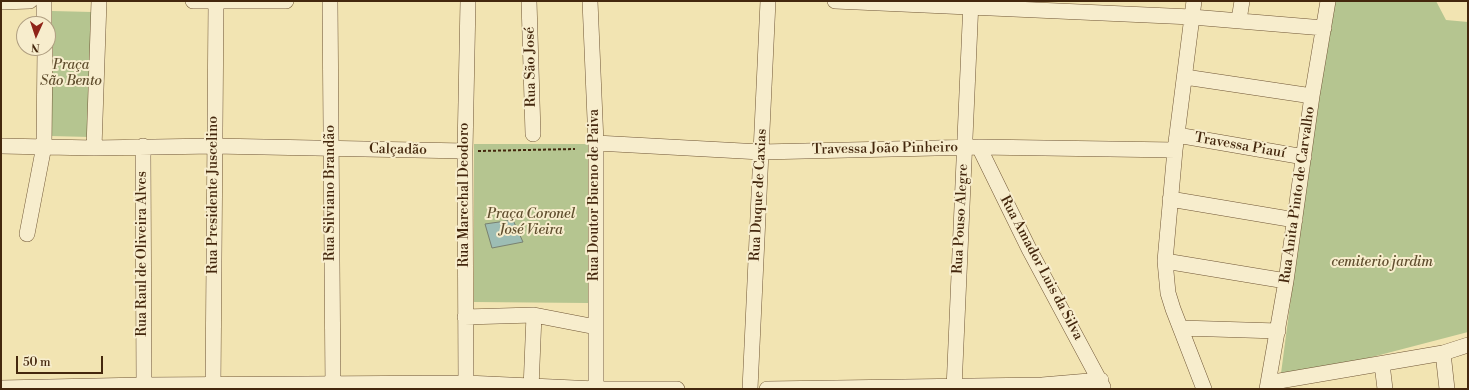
<!DOCTYPE html>
<html>
<head>
<meta charset="utf-8">
<style>
	body { margin:0 }
	#map { position:relative; width:1469px; height:390px; overflow:hidden; background:#f2e4b2; font-family:"Libre Bodoni",serif }
	canvas { display:block }
	.frame { position:absolute; inset:0; border:2px solid #44270d; pointer-events:none }
	.north { position:absolute; left:16px; top:16px; width:40px; height:40px; box-sizing:border-box; background:#f7edcd; border:1px solid #af9e80; border-radius:50%; rotate:183deg; font-size:11px; font-weight:700; line-height:16px; text-align:center; color:#44270d }
	.north::after { content:''; display:block; margin:auto; width:14px; height:18px; background:#8f2418; clip-path:polygon(50% 0,100% 100%,50% 72%,0 100%) }
	.scale { position:absolute; left:16px; top:356px; width:87px; height:18px; box-sizing:border-box; border:2px solid #44270d; border-top:0; padding-left:5px; font-size:12px; line-height:14px; white-space:nowrap; color:#44270d; -webkit-text-stroke:3px #f7edcd; paint-order:stroke }
</style>
</head>
<body>
<div id="map">
<canvas width="1469" height="390"></canvas>
<div class="frame"></div>
<div class="north">N</div>
<div class="scale">50 m</div>
</div>
<script>
const ctx = document.querySelector('canvas').getContext('2d');
ctx.lineJoin = 'round';
function fill(path, color) { ctx.fillStyle = color; ctx.fill(path, 'evenodd'); }
const poly = rows => new Path2D(rows.map(r => 'M' + r).join(''));
function strokePath(path, color, width, dash) { ctx.strokeStyle = color; ctx.lineWidth = width; ctx.lineCap = dash ? 'butt' : 'round'; ctx.setLineDash(dash || []); ctx.stroke(path); }
function label(font, color, halo, rows, align = 'center') {
  ctx.font = font + ' "Libre Bodoni",serif'; ctx.lineWidth = 4; ctx.setLineDash([]); ctx.textBaseline = 'middle'; ctx.strokeStyle = halo; ctx.fillStyle = color; for (const [text, x, y, turn = 0] of rows) {
    ctx.save(); ctx.translate(x, y); ctx.rotate((+turn || 0) * Math.PI / 180); ctx.textAlign = isNaN(turn) ? turn : align; if (halo) ctx.strokeText(text, 0, 0); ctx.fillText(text, 0, 0); ctx.restore();
  }
}
fill(poly([
	[1330,1,1436,1,1446,20,1468,22,1468,332,1280,381],
	[52,11,92,12,90,137,50,136],
	[474,144,589,144,588,303,474,302]
]), '#b5c590');
const water = poly([
	[513,220,523,242,492,248,485,224,513,220]
]);
fill(water, '#9dbdb4');
strokePath(water, '#798171', 1);
const minor = poly([
	[44,1,44,24],
	[193,1,286,1],
	[330,1,333,389],
	[529,1,533,134],
	[590,1,596,143,596,389],
	[835,1,1192,17,1324,28],
	[1194,1,1175,150,1165,261,1168,293,1173,309,1204,389],
	[1,2,30,1],
	[1239,20,1242,1],
	[1185,77,1312,96],
	[1177,135,1304,157],
	[596,143,761,152,979,147,1175,150],
	[1,146,94,148,214,146,465,151],
	[143,146,144,389],
	[979,147,1029,249,1103,387],
	[94,148,99,1],
	[1170,199,1295,220],
	[27,234,44,146,45,48],
	[1165,261,1286,281],
	[465,317,534,315,596,327],
	[1181,328,1278,331],
	[1443,353,1447,389],
	[1382,364,1385,389],
	[1268,383,1443,353,1468,345],
	[1,388,144,385,466,383,596,389,677,389],
	[213,389,216,1],
	[466,389,465,151,468,1],
	[531,389,534,315],
	[750,389,768,1],
	[767,389,1042,385,1101,380],
	[954,389,971,1],
	[1267,389,1286,281,1312,96,1328,1]
]);
strokePath(minor, '#705636', 16);
strokePath(poly([
	[478,151,575,149]
]), '#44270d', 2, [3, 2]);
strokePath(minor, '#f7edcd', 15);
label('italic 14px', '#604e2e', '#f7edcd', [
	["Praça",71,66],
	["São Bento",71,82],
	["Praça Coronel",531,215],
	["José Vieira",531,231],
	["cemiterio jardim",1382,263]
]);
label('14px', '#44270d', '#f7edcd', [
	["Rua São José",531,67,-91],
	["Travessa Piauí",1240,146,10],
	["Travessa João Pinheiro",885,149,-1],
	["Calçadão",398,150,1],
	["Rua Silviano Brandão",331,193,-90],
	["Rua Presidente Juscelino",214,195,-90],
	["Rua Marechal Deodoro",465,195,-90],
	["Rua Doutor Bueno de Paiva",595,195,-90],
	["Rua Duque de Caxias",759,195,-87],
	["Rua Anita Pinto de Carvalho",1298,195,-82],
	["Rua Pouso Alegre",961,219,-87],
	["Rua Raul de Oliveira Alves",143,254,-90],
	["Rua Amador Luis da Silva",1041,268,62]
]);
</script>
</body>
</html>
